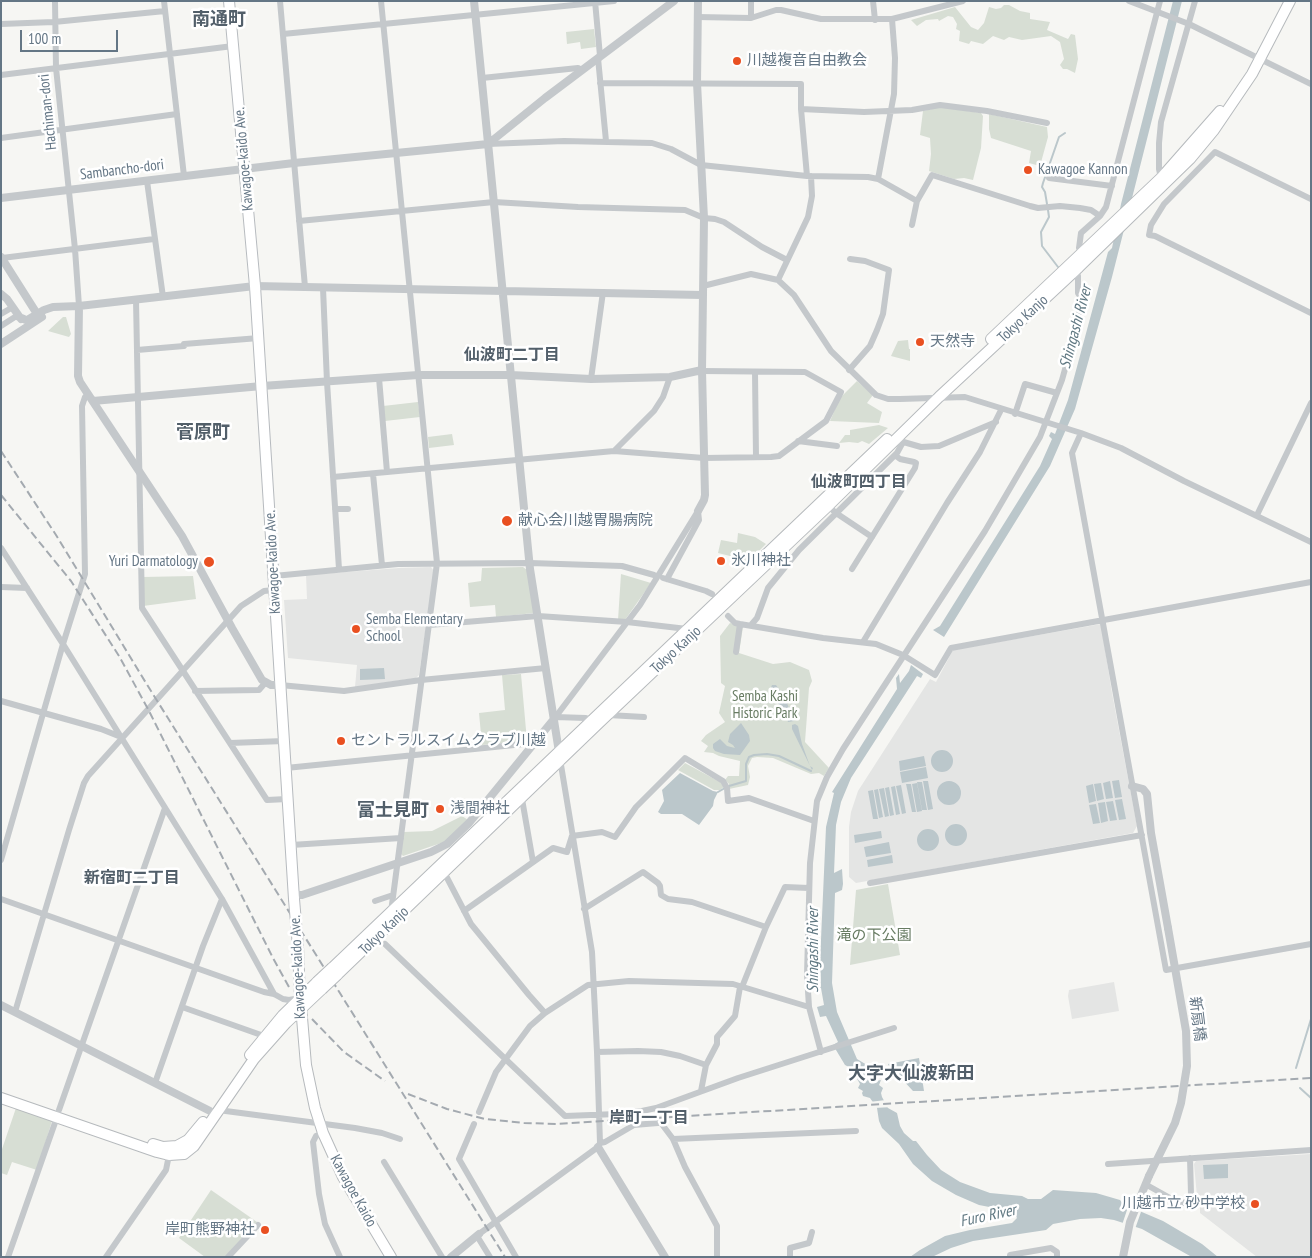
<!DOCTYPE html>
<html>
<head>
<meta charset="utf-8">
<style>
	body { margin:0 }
	#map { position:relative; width:1312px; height:1258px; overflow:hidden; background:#f6f6f3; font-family:"PT Sans Narrow",sans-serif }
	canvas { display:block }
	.frame { position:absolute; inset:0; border:2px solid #647685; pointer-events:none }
	.scale { position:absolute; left:20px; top:30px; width:98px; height:22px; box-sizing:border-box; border:2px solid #647685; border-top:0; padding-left:6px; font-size:15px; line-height:18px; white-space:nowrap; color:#647685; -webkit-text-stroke:4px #fff; paint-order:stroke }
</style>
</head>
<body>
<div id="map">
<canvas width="1312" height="1258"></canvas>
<div class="frame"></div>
<div class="scale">100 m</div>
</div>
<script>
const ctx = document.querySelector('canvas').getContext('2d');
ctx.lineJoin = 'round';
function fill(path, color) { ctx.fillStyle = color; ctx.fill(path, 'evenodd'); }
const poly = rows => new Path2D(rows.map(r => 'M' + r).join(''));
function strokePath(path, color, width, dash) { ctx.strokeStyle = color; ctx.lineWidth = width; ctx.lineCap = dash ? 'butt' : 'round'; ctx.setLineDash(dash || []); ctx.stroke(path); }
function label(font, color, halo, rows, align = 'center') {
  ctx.font = font + ' "PT Sans Narrow","Noto Sans JP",sans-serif'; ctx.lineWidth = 5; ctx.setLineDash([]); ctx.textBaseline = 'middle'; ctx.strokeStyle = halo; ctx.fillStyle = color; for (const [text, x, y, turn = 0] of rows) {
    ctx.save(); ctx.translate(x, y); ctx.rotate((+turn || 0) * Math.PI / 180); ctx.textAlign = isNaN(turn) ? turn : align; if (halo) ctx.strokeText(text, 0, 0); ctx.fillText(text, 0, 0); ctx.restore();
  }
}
fill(poly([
	[431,567,434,571,419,675,416,678,355,687,357,665,288,658,284,600,307,599,306,575,399,568],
	[1101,624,1112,693,1137,826,1133,833,856,883,849,877,849,827,851,812,858,791,930,679,936,682,953,650],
	[1114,982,1119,1011,1072,1019,1068,996,1069,990],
	[1311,1154,1311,1257,1257,1257,1200,1213,1200,1196,1197,1196,1194,1164,1196,1161]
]), '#e4e5e4');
fill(poly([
	[1004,5,1009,5,1020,11,1030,13,1030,19,1050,22,1047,30,1068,39,1071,34,1075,35,1078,59,1075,73,1067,69,1063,69,1060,65,1064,59,1060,42,1051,36,1022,40,1009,37,1004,40,993,36,983,44,971,41,969,44,959,41,960,31,956,29,957,24,953,17,948,16,939,21,938,19,926,20,917,26,911,20,955,7,971,27,978,30,984,23,989,7,996,9,1001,8],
	[594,29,596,47,581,49,580,42,567,44,566,32],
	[940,107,981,113,983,116,981,148,973,180,964,178,954,179,929,171,931,154,930,138,920,135,923,111],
	[989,114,1047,127,1048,137,1040,166,1029,163,1031,151,991,138,989,129],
	[63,317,66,317,71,334,69,337,48,331],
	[908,340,909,349,910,349,910,361,891,356,898,341],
	[857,381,873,395,867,403,882,412,879,423,830,421,840,398],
	[418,402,420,417,385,421,383,406],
	[879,425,888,428,869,444,862,441,858,443,849,442,839,443,845,435,850,435,850,430],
	[452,434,454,445,429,448,428,437],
	[738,533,755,537,766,544,744,566,736,565,734,557,718,553,721,540,737,543],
	[523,567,527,570,534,613,496,617,495,605,470,607,468,583,481,581,482,568],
	[621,574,651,583,625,620,618,620],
	[193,576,196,599,143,606,143,577],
	[730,623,743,627,739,653,773,664,790,662,809,670,812,681,809,688,805,742,829,768,824,776,819,773,811,774,773,758,757,757,752,758,748,766,750,777,748,785,729,789,729,784,725,780,728,776,739,776,740,761,719,756,713,753,704,752,708,746,701,741,706,735,725,722,719,713,725,686,721,683,720,636],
	[521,674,527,741,482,745,479,713,505,710,502,675],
	[685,763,720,782,724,787,720,790,714,790,678,770],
	[462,816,468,820,444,842,403,856,401,854,404,832,432,831],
	[888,884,900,955,850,965,856,890],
	[16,1108,52,1121,37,1170,12,1162,7,1175,1,1173,1,1152],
	[211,1190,257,1222,225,1257,205,1257,179,1238]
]), '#d7ded4');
fill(poly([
	[1173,1,1182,1,1112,277,1075,409,1050,466,944,637,933,630,940,626,1040,466,1052,439,1049,436,1051,432,1055,434,1068,400,1108,252,1112,248,1121,204],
	[911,665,923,674,921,678,917,676,851,778,841,802,836,825,834,873,842,869,843,884,842,890,835,893,832,983,837,1012,857,1059,867,1065,869,1070,872,1071,872,1074,876,1081,881,1080,879,1085,883,1088,881,1093,882,1097,888,1108,897,1113,900,1126,904,1133,913,1141,916,1141,927,1155,941,1170,960,1182,990,1193,1022,1196,1028,1199,1041,1199,1053,1190,1096,1193,1120,1200,1123,1204,1163,1221,1202,1244,1218,1257,1190,1256,1142,1229,1114,1220,1101,1218,1080,1219,1053,1224,1046,1230,973,1241,951,1248,932,1257,910,1257,920,1250,945,1236,970,1230,1012,1223,1017,1218,1016,1216,1010,1211,979,1205,956,1195,932,1181,913,1164,899,1144,882,1128,879,1121,877,1108,870,1098,863,1096,862,1093,863,1091,858,1088,860,1084,851,1068,845,1065,833,1045,838,1042,826,1016,820,1017,817,1007,824,1005,821,988,814,988,821,987,820,962,826,827,834,793,832,792,897,689,896,678,899,674,900,683,909,671],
	[384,668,385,679,360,680,360,669],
	[772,685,776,685,785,698,794,721,788,722,785,714,770,690],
	[741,723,749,735,750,741,740,755,724,754,715,751,713,748,713,744,720,739,727,746,735,748,733,745,728,742,730,734],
	[795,724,798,726,802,744,810,766,813,768,812,770,792,729,792,725],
	'931 761a11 11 0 1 1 22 0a11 11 0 1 1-22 0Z',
	[924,756,926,766,900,771,899,761],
	[926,767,928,778,902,783,900,772],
	[680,773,713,791,718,792,714,800,713,806,699,825,682,814,661,814,658,812,664,801,662,790],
	[1119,780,1122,797,1115,798,1112,781],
	'937 793a12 12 0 1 1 24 0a12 12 0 1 1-24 0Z',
	[928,781,933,809,928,810,923,781],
	[1110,781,1113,798,1106,799,1103,783],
	[917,782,922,782,927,810,922,810],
	[917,783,922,811,917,812,912,784],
	[1101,783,1104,799,1097,801,1094,784],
	[906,784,911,784,916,812,912,812],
	[1093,784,1096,801,1089,803,1086,786],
	[901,785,906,813,902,814,896,786],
	[895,786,900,814,896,815,891,787],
	[889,787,894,815,890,816,885,788],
	[884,788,889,816,885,817,879,789],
	[878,789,883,817,879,818,874,790],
	[873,790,878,819,873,819,868,791],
	[1122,799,1126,819,1119,820,1115,800],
	[1113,801,1117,820,1110,821,1106,802],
	[1105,802,1108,821,1101,823,1098,803],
	[1096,804,1100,823,1093,824,1089,805],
	'945 835a11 11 0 1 1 22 0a11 11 0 1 1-22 0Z',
	'917 840a11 11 0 1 1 22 0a11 11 0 1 1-22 0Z',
	[881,831,882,838,855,843,854,835],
	[889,842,891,853,866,857,864,847],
	[892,855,893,863,868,867,867,860],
	[919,1058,924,1091,913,1091,900,1077,894,1076,888,1064],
	[1228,1164,1228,1178,1204,1179,1203,1165]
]), '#bbc7cb');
fill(poly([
	[886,1100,890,1106,893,1107,874,1108,869,1102],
	[1129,1204,1142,1209,1135,1229,1122,1225]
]), '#f6f6f3');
strokePath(poly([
	[1047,204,1045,192,1042,187,1043,183,1059,137,1065,133],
	[1048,210,1049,217,1041,232,1042,246,1058,267],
	[729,786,746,781,746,764,749,757,754,755,767,754,779,756,811,771],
	[718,792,725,788],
	[1296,1068,1311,1019],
	[1300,1088,1311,1098]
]), '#bbc7cb', 2);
const primary = poly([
	[229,1,255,286,294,899],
	[298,947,300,998]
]);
const trunk = poly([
	[991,339,1161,178,1220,111],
	[332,968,887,439],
	[337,975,599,723,828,506,939,397,1079,267,1190,159,1214,130,1252,74,1290,1],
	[301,1006,306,1065,315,1108,323,1133,343,1177,391,1257],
	[250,1055,283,1015,317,982],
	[1,1098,157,1152,169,1155,184,1154,194,1146,254,1059,286,1023,322,989],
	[153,1144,163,1147,177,1146,188,1140,203,1122]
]);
strokePath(primary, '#b7bbbf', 12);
strokePath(trunk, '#b6babd', 12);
strokePath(poly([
	[55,1,56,68,75,249,79,306],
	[164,1,184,176],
	[280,1,305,287],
	[381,1,437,563,391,912],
	[595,1,600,56],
	[751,1,751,18],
	[873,1,875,20],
	[1129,1,1189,24,1311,84],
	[697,17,751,18,776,10,781,10,821,19,892,19,963,1],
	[1,24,54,22,165,11],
	[283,34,614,1],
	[598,58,606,141],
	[1,75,233,46],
	[482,78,578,68,582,70],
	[600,83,801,84,801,109,807,176],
	[801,109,864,112,912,110,940,105,987,111,1047,123],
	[1,138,177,114],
	[488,144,564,141,652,143,671,149,701,165,807,176,868,177,878,179,894,94,895,58,892,19],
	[1049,178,1112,186],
	[1161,178,1159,169,1159,143,1161,122,1195,1],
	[878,179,917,201],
	[147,181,163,297],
	[1311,199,1215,152,1164,204,1151,225,1149,235,1155,236,1311,313],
	[299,221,494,202,578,207,685,210,704,218,715,219,724,222,762,247,787,260],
	[912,225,917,201,932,175,1030,206,1038,208,1060,206,1080,208,1091,210,1100,216],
	[1079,248,1081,233,1100,216,1106,207,1160,1],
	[2,258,154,239],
	[778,280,808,217,812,196,811,176],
	[703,286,751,274,778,280,794,295,831,351,876,395,888,399,900,399,965,397,1081,433,1121,448,1184,481,1311,542],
	[323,288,327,382,339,569],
	[136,300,142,608,267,800,287,799],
	[1,314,13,307],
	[1,326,18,315],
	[137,350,184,346,184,344,259,338],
	[849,370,870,346,877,330,883,314,889,270,865,261,850,259],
	[755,372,756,457],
	[379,378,387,472],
	[591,379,603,292],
	[1015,414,1025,384,1057,393],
	[1081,433,1072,453,1166,970,1311,944],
	[798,441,837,446],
	[900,441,921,447,939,446,996,422],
	[614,451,654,411,663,397,670,377],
	[373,474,382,565],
	[333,477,614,451,704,458,771,457,779,456,826,421,841,392,805,372,702,371],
	[828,506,836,513,872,537],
	[335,509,348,509],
	[1257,515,1311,403],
	[1,548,63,644],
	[852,569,915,468,916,463,914,462,900,459,895,455],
	[274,576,398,564,530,563,622,566,654,575],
	[663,578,706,591,712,594],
	[667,579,699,520,698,511],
	[1,587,27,588],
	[728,616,735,623,740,624,823,638,876,644,903,655,935,675,951,648,1311,582],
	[429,625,538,616,627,622,687,629],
	[751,625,757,618,768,588,799,550,897,453,903,442],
	[863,642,947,503,980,452,1001,410],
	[63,644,85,574,82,406,85,397,88,394],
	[736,652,740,624],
	[280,685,344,691,421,680,546,668],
	[195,691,259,690,265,683],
	[1,701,101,729,121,737],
	[608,715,644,717],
	[555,717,586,718,592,720],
	[554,719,640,605,698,511],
	[230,743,284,741],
	[560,759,592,952,597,1052,600,1143],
	[286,768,534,743],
	[522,799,533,862],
	[291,845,401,838],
	[1,860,63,644,222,899,274,994],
	[444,872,471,924,529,995,545,1013],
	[870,883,1142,835],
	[1,899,264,992,274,994,283,999,289,1000,300,998],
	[375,901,393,895],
	[584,909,643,872,658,883,660,886,661,895,668,899,692,902,766,927],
	[464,911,553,848,567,852,572,836,602,832,615,837,636,807,685,758,723,781,727,788,728,801,749,798,814,821],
	[385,944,565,1116,617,1114,642,1111,656,1108,738,1078,894,1028],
	[742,987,766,927,785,887,809,888],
	[182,1007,264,1036],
	[15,1012,69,830,84,783,88,776,241,606,264,591,274,590],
	[597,1052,638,1051,661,1052,680,1056,706,1065],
	[821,1052,809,1007,807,975,810,863,817,801,827,777,843,749,985,531,1040,437,1062,380,1072,344,1082,299,1078,293,1078,276],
	[155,1083,203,946,222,899],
	[701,1091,706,1065,717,1044,717,1037,735,1016,740,987],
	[59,1110,165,808],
	[218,1110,355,1128,382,1133,400,1139],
	[479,1112,496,1072,530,1026,545,1013,588,985,629,981,733,984,809,1007],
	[474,1124,459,1159,516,1257],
	[323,1133,316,1136,313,1142,319,1194,325,1224,340,1257],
	[673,1139,856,1131],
	[384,1162,442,1257],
	[1108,1164,1311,1150],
	[1145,1184,1179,1203,1183,1203,1188,1201,1191,1194,1190,1158],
	[479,1234,598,1147,600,1143,605,1142,634,1125,658,1123,661,1123,673,1139,685,1167,717,1226,717,1257],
	[477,1236,490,1257],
	[8,1257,57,1117],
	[106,1257,166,1170,169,1155],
	[228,1257,258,1225],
	[790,1257,790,1248,809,1243,812,1232],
	[1010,1257,1010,1255,1051,1248,1057,1252,1057,1257]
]), '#c4c8cb', 6);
strokePath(poly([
	[474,1,530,569,559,752],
	[1,198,294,163,488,144,545,98,674,1],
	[1,257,39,317],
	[1,294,7,299,21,319],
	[79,306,78,376,80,382,182,536,232,628,262,680,271,685,280,685],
	[19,317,26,320,29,319,44,310,53,307,79,306,255,286,702,295],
	[1,344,42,317],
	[93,401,262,386,418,375,511,375,591,379,670,377,702,370],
	[698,511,704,500,705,495,702,370,704,218,697,83,698,1],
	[1132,786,1143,789,1147,794,1151,833,1168,928],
	[294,895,302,895,431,852,447,844,469,823,554,719],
	[1,1005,210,1111],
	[598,1147,665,1257],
	[451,1257,479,1234],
	[1123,1257,1130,1222,1149,1176]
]), '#c4c8cb', 8);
strokePath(primary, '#fff', 10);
strokePath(trunk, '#fff', 10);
strokePath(poly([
	[1,451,56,535,146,683,505,1257],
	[1,495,71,581,119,656,148,709,273,958,289,987],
	[312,1019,344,1052,385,1081],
	[408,1094,447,1109,485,1119,524,1123,556,1124,1311,1078]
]), '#a4aab0', 2, [8, 4]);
const primaryBridge = poly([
	[294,899,298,947]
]);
const trunkBridge = poly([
	[317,982,332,968],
	[322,989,337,975]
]);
strokePath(primaryBridge, '#b7bbbf', 12, []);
strokePath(trunkBridge, '#b6babd', 12, []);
strokePath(poly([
	[1149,1176,1175,1123,1181,1103,1187,1066,1186,1031,1168,928]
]), '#c4c8cb', 8);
strokePath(primaryBridge, '#fff', 10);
strokePath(trunkBridge, '#fff', 10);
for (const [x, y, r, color] of [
	[737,61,5,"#e95021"],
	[1028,170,5,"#e95021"],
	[920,342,5,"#e95021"],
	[507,521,6,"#e95021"],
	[721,561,5,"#e95021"],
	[209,562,6,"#e95021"],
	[356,629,5,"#e95021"],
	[341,741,5,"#e95021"],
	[440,809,5,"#e95021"],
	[1255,1204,5,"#e95021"],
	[265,1230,5,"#e95021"]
]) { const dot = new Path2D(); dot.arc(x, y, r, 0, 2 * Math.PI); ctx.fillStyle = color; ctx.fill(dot); strokePath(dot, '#fff', 2); }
label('15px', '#647685', '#fff', [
	["川越複音自由教会",747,61],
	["Kawagoe Kannon",1038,170],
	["天然寺",930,342],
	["献心会川越胃腸病院",518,521],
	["氷川神社",731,561],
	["Yuri Darmatology",198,562,"right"],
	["Semba Elementary",366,620],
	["School",366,637],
	["セントラルスイムクラブ川越",351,741],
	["浅間神社",450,809],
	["川越市立 砂中学校",1245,1204,"right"],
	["岸町熊野神社",255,1230,"right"]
], 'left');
label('15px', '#647685', '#fff', [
	["Hachiman-dori",48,112,-96],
	["Kawagoe-kaido Ave.",244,159,-95],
	["Sambancho-dori",122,170,-7],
	["Tokyo Kanjo",1023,319,-43],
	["Kawagoe-kaido Ave.",273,562,-93],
	["Tokyo Kanjo",676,650,-43],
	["Tokyo Kanjo",384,931,-44],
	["Kawagoe-kaido Ave.",298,967,-93],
	["新扇橋",1197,1019,83],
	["Kawagoe Kaido",353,1191,61]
]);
label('15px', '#687c63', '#fff', [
	["Semba Kashi",765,697],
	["Historic Park",765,714],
	["滝の下公園",874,936]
]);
label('italic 16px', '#607882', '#fff', [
	["Shingashi River",1076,327,-75],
	["Shingashi River",813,950,-90],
	["Furo River",988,1216,-12]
]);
label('bold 16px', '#525f6a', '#fff', [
	["仙波町二丁目",512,355],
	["仙波町四丁目",859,482],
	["新宿町二丁目",132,878],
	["岸町一丁目",649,1118]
]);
label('bold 18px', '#525f6a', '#fff', [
	["南通町",219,20],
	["菅原町",203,433],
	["富士見町",393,811],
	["大字大仙波新田",911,1074]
]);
</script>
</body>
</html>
